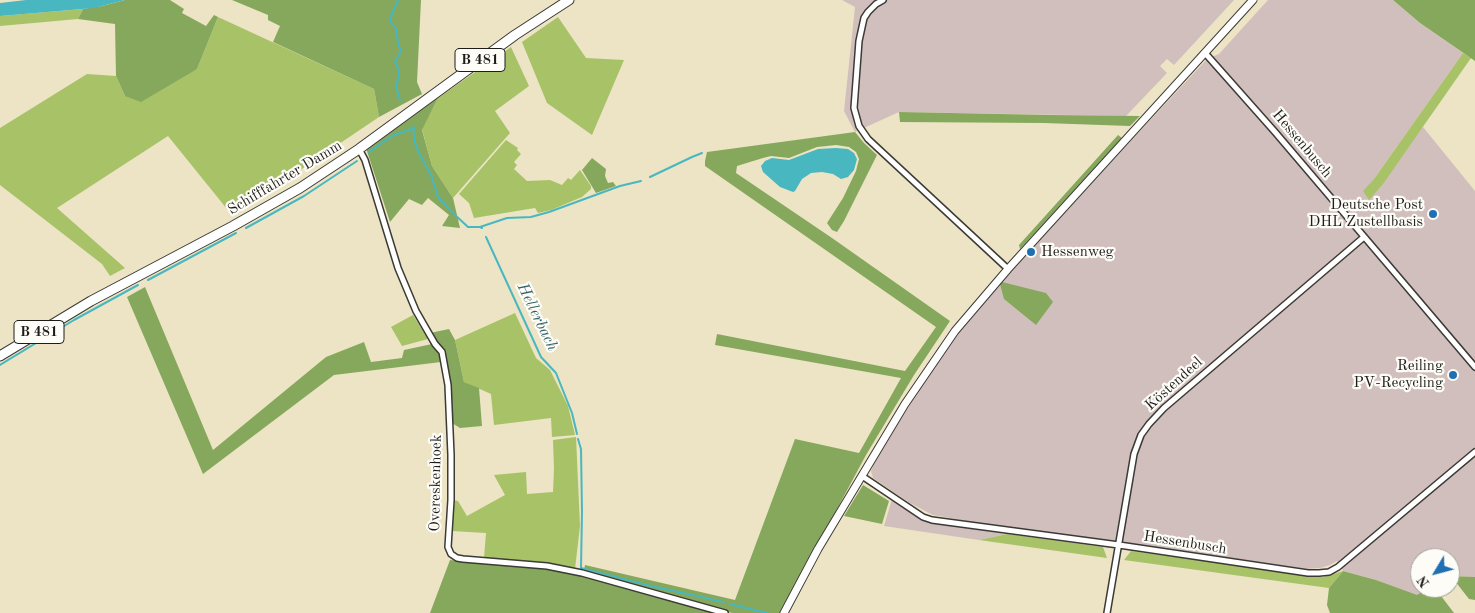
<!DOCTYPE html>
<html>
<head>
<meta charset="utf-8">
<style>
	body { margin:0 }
	#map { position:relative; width:1475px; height:613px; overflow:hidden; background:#ece4c4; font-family:"Old Standard TT",serif }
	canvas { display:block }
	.north { position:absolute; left:1410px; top:548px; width:50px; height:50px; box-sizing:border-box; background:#fdfcf7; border:1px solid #a3a29f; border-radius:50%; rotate:233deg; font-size:14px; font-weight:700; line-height:20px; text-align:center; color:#1c1c1c }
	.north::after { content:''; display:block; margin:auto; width:18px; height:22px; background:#1f6fb2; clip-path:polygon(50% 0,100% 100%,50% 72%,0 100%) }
</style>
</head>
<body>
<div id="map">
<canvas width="1475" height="613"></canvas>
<div class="north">N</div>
</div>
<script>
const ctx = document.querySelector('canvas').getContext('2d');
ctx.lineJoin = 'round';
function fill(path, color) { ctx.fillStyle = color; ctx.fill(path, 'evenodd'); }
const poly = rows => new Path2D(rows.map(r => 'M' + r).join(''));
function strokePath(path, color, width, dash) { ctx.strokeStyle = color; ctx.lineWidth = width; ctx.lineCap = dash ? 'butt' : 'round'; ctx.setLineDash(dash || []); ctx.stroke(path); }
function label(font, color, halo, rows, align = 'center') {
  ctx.font = font + ' "Old Standard TT",serif'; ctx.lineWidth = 4.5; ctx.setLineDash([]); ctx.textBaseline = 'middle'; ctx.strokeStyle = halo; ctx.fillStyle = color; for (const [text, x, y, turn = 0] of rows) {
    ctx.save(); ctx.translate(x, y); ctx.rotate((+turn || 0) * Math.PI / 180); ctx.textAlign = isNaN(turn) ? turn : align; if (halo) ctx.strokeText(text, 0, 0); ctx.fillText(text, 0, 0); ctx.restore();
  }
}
fill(poly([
	[842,0,1234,0,1174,65,1167,59,1160,66,1167,73,1126,116,899,112,855,132,844,111,855,7],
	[1268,0,1393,0,1420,23,1463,53,1374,179,1363,191,1423,127,1475,191,1475,577,1450,576,1450,558,1420,558,1420,588,1428,588,1417,596,1376,580,1343,571,1337,561,1330,565,1320,568,1307,569,1128,543,984,524,933,515,910,503,873,478,871,471,874,463,928,375,952,340,986,297,1207,59,1219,54],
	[892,499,933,523,1007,534,979,540,884,526]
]), '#d1bfbd');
fill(poly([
	[83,9,78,19,0,26,0,16],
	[218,17,374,89,379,117,284,181,227,209,168,136,57,208,125,268,110,276,102,264,0,185,0,128,87,74,116,76,125,96,197,69],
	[558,17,586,58,624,60,592,135,547,103,522,42],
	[511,47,529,86,495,111,510,133,453,198,432,166,422,129,438,98],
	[1463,53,1471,58,1383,184,1369,200,1363,191,1374,179],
	[506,140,518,148,517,150,521,154,514,162,517,165,514,169,527,181,550,180,562,185,568,178,571,180,580,170,591,186,591,189,582,197,551,210,538,213,535,208,474,218,469,203,459,194],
	[515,313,536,358,550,370,568,406,575,435,552,437,551,418,494,425,491,394,464,382,455,340],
	[413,315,428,339,402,346,391,327],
	[576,437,580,526,575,569,546,564,484,558,486,533,452,531,453,500,458,501,467,516,505,495,494,475,526,472,527,494,553,492,554,469,553,440],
	[1007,534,1103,547,1107,558,979,540],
	[1131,551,1323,577,1343,571,1329,588,1124,560]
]), '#a8c268');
fill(poly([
	[125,0,170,0,184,9,182,13,206,26,214,15,218,17,197,69,141,102,125,96,116,76,115,24,78,19,83,9,102,6],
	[232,0,421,0,417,82,422,94,379,117,374,89,273,42,280,26,268,20,268,15],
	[1393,0,1475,0,1475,61,1420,23],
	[438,98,422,130,432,166,453,198,460,228,442,226,449,215,428,198,422,205,409,199,390,222,366,148],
	[899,112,1051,115,1140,116,1130,126,1044,123,900,122],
	[855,132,864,143,877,155,844,221,837,232,832,230,827,223,843,198,856,171,859,159,856,152,849,147,836,145,817,147,789,158,771,156,763,158,737,166,736,173,832,238,950,321,914,375,866,455,781,613,732,613,680,597,584,570,585,565,735,600,795,439,859,453,901,378,715,345,717,334,905,371,936,327,705,166,705,161,707,152],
	[1118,135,1122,138,1020,249,1019,245],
	[592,158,606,169,605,176,608,183,613,182,616,186,596,193,582,170],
	[1002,282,1046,293,1053,302,1036,325,1004,299,1000,284],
	[145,287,213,450,326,357,364,342,371,362,402,358,404,350,432,344,440,352,441,362,334,375,203,474,127,297],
	[449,329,455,340,464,382,479,388,482,426,460,428,452,423,450,385,436,343,430,333],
	[863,485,889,501,882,524,844,516],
	[450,560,547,569,582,576,679,602,713,613,430,613],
	[1343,571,1376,580,1417,595,1428,588,1435,588,1454,613,1330,613,1327,605,1329,588],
	[1451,576,1475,577,1475,600,1469,599]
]), '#86a85c');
fill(poly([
	[26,0,125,0,94,8,0,16,0,3],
	[836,148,848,149,854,153,857,159,854,170,848,177,841,179,833,174,822,172,811,173,802,179,795,191,793,192,780,187,763,172,761,166,765,161,772,158,789,160,818,149]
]), '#48b7c0');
strokePath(poly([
	[398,0,391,16,391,22,397,30,396,37,399,41,398,45,401,50,399,55,395,62,399,70,399,75,396,87,400,100],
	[413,126,415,143,421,157,431,175,438,197,454,214,468,227,480,227,482,228],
	[369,152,392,136,414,128],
	[650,177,692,157,702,153],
	[480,227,507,218,531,217,549,212,620,186,641,181],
	[246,228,304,196,357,161],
	[486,237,541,357,556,373,572,413,577,434],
	[148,280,236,233],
	[0,365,74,320,138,285],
	[578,439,581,449,582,512,581,568,651,586,724,602],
	[730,604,767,613]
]), '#48b7c0', 2);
const minor = poly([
	[883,0,876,4,868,12,864,18,859,41,854,108,859,126,868,139,1008,269],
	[1205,53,1275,132,1475,367],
	[359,149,365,160,398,268,416,311,435,344,442,352,448,385,451,455,451,500,448,547,451,554,457,558,463,559,547,566,582,573,725,613],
	[862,476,923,517,932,520,1119,545,1308,573,1319,573,1329,572,1338,567,1475,452],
	[1107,613,1134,454,1141,435,1149,424,1164,408,1364,237]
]);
const tertiary = poly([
	[784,613,818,549,905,404,955,331,1008,269,1253,0]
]);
const primary = poly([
	[0,356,91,301,233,226,300,188,359,149,515,35,569,0]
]);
strokePath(minor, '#3b3a35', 8);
strokePath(tertiary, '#3b3a35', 9);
strokePath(primary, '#3b3a35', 11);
strokePath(minor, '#fff', 5);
strokePath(tertiary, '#fff', 7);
strokePath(primary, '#fff', 9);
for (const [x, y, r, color] of [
	[1433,214,5,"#1f6fb2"],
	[1031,252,5,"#1f6fb2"],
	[1453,375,5,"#1f6fb2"]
]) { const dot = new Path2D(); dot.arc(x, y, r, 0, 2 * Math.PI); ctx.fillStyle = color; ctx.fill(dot); strokePath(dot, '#fdfcf7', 2); }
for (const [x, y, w] of [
	[480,60,50],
	[39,332,50]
]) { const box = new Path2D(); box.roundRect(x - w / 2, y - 11.5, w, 23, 4); ctx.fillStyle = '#fdfcf7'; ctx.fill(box); strokePath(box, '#1c1c1c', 1); }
label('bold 14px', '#1c1c1c', null, [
	["B 481",480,60],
	["B 481",39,332]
]);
label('15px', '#1c1c1c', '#fdfcf7', [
	["Hessenbusch",1302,144,50],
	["Schifffahrter Damm",285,178,-31],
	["Köstendeel",1174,384,-42],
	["Overeskenhoek",436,483,-89],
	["Hessenbusch",1185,543,9]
]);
label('15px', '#1c1c1c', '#fdfcf7', [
	["Deutsche Post",1423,205],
	["DHL Zustellbasis",1423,222],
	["Hessenweg",1041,252,"left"],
	["Reiling",1443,366],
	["PV-Recycling",1443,383]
], 'right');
label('italic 16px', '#306266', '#fdfcf7', [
	["Hellerbach",537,317,64]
]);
</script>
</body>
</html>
